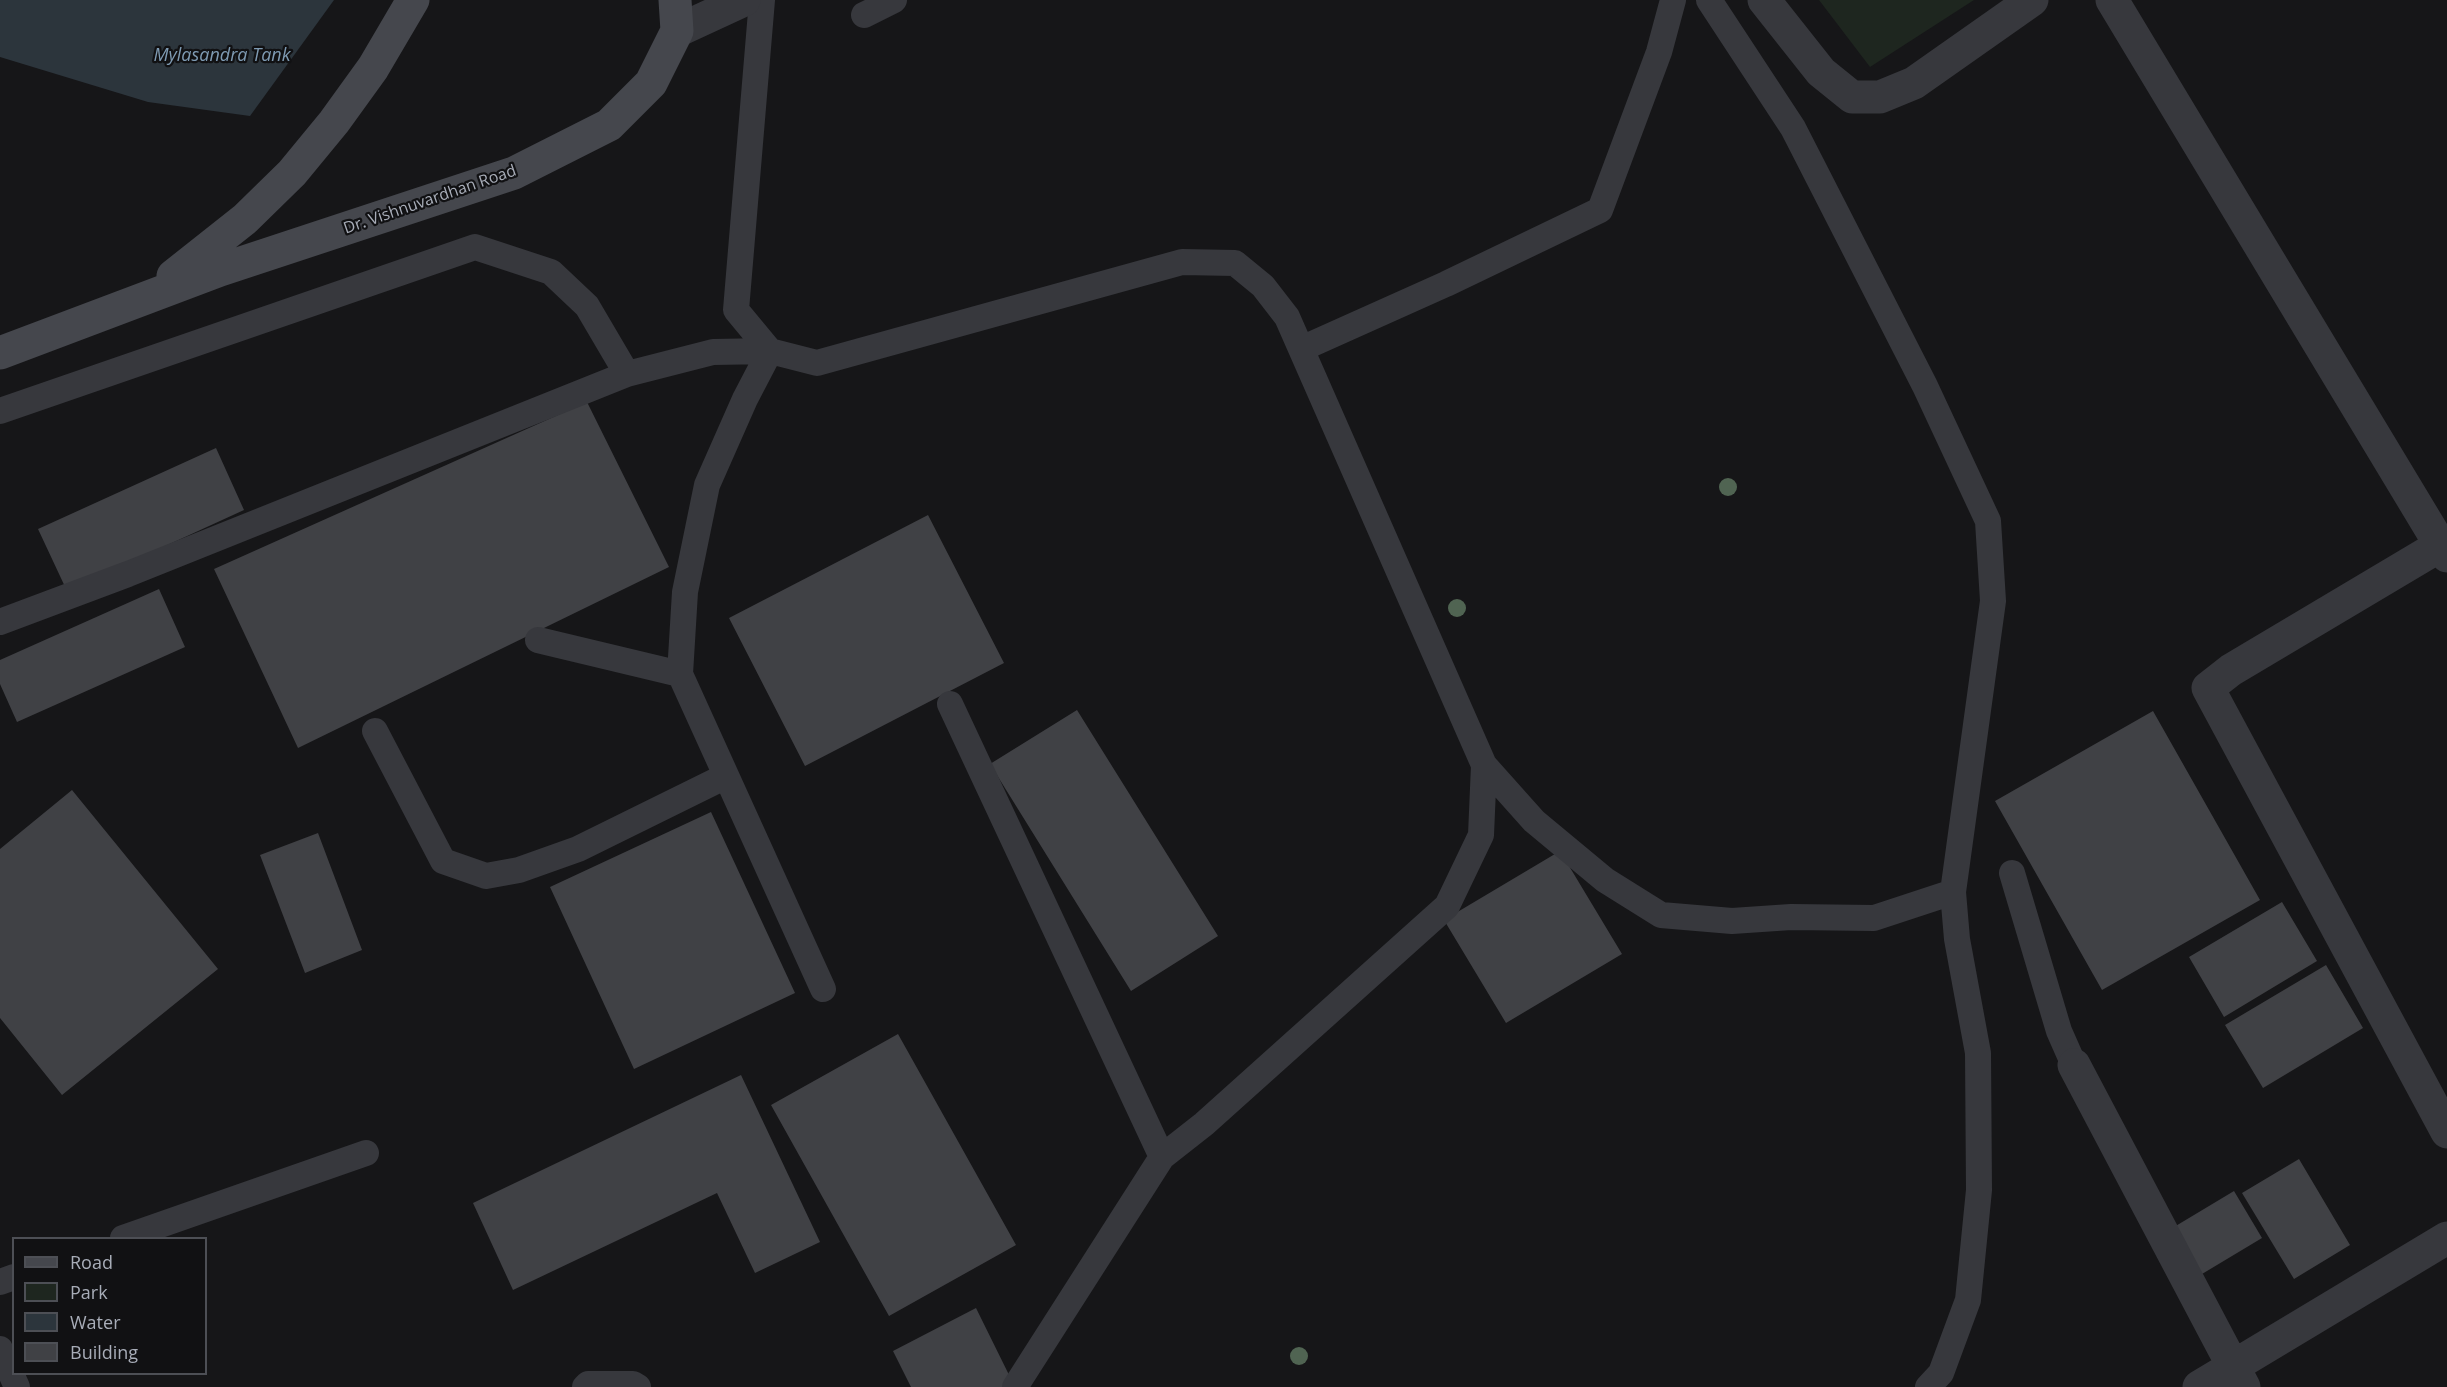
<!DOCTYPE html>
<html>
<head>
<meta charset="utf-8">
<style>
	body { margin:0 }
	#map { position:relative; width:2447px; height:1387px; overflow:hidden; background:#161618; font-family:"Open Sans",sans-serif }
	canvas { display:block }
	.legend { position:absolute; left:12px; top:1237px; width:195px; height:138px; box-sizing:border-box; background:#111113; border:2px solid #4d4f55; margin:0; padding:8px 10px; list-style:none; font-size:18px; color:#a8adb8 }
	.legend li { display:flex; align-items:center; gap:12px; height:30px }
	.legend b { width:30px; border:2px solid #4d4f55 }
</style>
</head>
<body>
<div id="map">
<canvas width="2447" height="1387"></canvas>
<ul class="legend">
<li><b style="height:8px;background:#45474d"></b>Road</li>
<li><b style="height:16px;background:#1e261f"></b>Park</li>
<li><b style="height:16px;background:#2c353c"></b>Water</li>
<li><b style="height:16px;background:#404145"></b>Building</li>
</ul>
</div>
<script>
const ctx = document.querySelector('canvas').getContext('2d');
ctx.lineJoin = 'round';
function fill(path, color) { ctx.fillStyle = color; ctx.fill(path, 'evenodd'); }
const poly = rows => new Path2D(rows.map(r => 'M' + r).join(''));
function strokePath(path, color, width, dash) { ctx.strokeStyle = color; ctx.lineWidth = width; ctx.lineCap = dash ? 'butt' : 'round'; ctx.setLineDash(dash || []); ctx.stroke(path); }
function label(font, color, halo, rows, align = 'center') {
  ctx.font = font + ' "Open Sans",sans-serif'; ctx.lineWidth = 4.5; ctx.setLineDash([]); ctx.textBaseline = 'middle'; ctx.strokeStyle = halo; ctx.fillStyle = color; for (const [text, x, y, turn = 0] of rows) {
    ctx.save(); ctx.translate(x, y); ctx.rotate((+turn || 0) * Math.PI / 180); ctx.textAlign = isNaN(turn) ? turn : align; if (halo) ctx.strokeText(text, 0, 0); ctx.fillText(text, 0, 0); ctx.restore();
  }
}
fill(poly([
	[1819,0,1974,0,1870,67]
]), '#1e261f');
fill(poly([
	[0,0,334,0,250,116,148,102,0,57]
]), '#2c353c');
fill(poly([
	[587,402,669,567,298,748,214,569],
	[216,448,244,510,67,591,38,529],
	[928,515,1004,663,805,766,729,618],
	[159,589,185,647,17,722,0,684,0,660],
	[1077,710,1218,936,1131,991,990,764],
	[2153,711,2260,900,2102,990,1995,801],
	[72,790,218,969,62,1095,0,1018,0,849],
	[711,812,795,993,634,1069,550,887],
	[318,833,362,950,305,973,260,855],
	[1560,851,1622,954,1506,1023,1444,920],
	[2282,902,2317,961,2224,1017,2189,957],
	[2326,965,2363,1028,2263,1088,2225,1025],
	[898,1034,1016,1245,889,1316,771,1105],
	[741,1075,820,1242,755,1273,717,1193,513,1290,473,1203],
	[2299,1159,2350,1245,2294,1279,2242,1193],
	[2234,1191,2262,1238,2202,1274,2174,1227],
	[976,1308,1013,1383,1005,1387,911,1387,893,1351]
]), '#404145');
strokePath(poly([
	[762,0,736,310,770,351,817,363,1182,262,1235,263,1263,286,1287,317,1484,765,1481,835,1447,906,1204,1124,1162,1157,1015,1387],
	[1709,0,1793,128,1925,386,1988,521,1993,601,1953,892],
	[864,15,894,0],
	[1301,349,1446,284,1600,210,1659,52,1673,0],
	[627,374,713,352,770,351,745,399,707,485,685,592,680,674,823,989],
	[0,411,475,247,551,272,587,306,627,374,128,574,0,622],
	[538,640,680,674],
	[950,704,1162,1157],
	[375,731,443,861,486,876,519,870,578,849,726,776],
	[1484,765,1534,821,1605,880,1661,915,1732,921,1791,917,1874,918,1953,892,1957,939,1978,1053,1979,1190,1968,1300,1941,1373,1928,1387],
	[2012,873,2059,1031,2074,1065],
	[123,1238,366,1153],
	[0,1282,14,1277],
	[0,1349,17,1387],
	[585,1387,588,1384,633,1384,638,1387]
]), '#37383d', 26);
strokePath(poly([
	[1764,0,1821,72,1852,97,1880,97,1914,83,2032,0],
	[2112,0,2447,556],
	[677,31,744,0],
	[2441,545,2231,670,2208,688,2447,1132],
	[2074,1065,2244,1387],
	[2199,1387,2447,1238]
]), '#37383d', 33);
strokePath(poly([
	[173,276,245,219,292,173,334,122,373,68,413,0],
	[0,353,220,270,514,173,609,125,651,83,677,31,675,0]
]), '#45474d', 33);
ctx.fillStyle = '#506452';
for (const [x, y] of [
	[1728,487],
	[1457,608],
	[1299,1356]
]) { ctx.beginPath(); ctx.arc(x, y, 9, 0, 2 * Math.PI); ctx.fill(); }
label('16px', '#a8adb8', '#111113', [
	["Dr. Vishnuvardhan Road",430,200,-19]
]);
label('italic 18px', '#7f9bb3', '#111113', [
	["Mylasandra Tank",222,56]
]);
</script>
</body>
</html>
